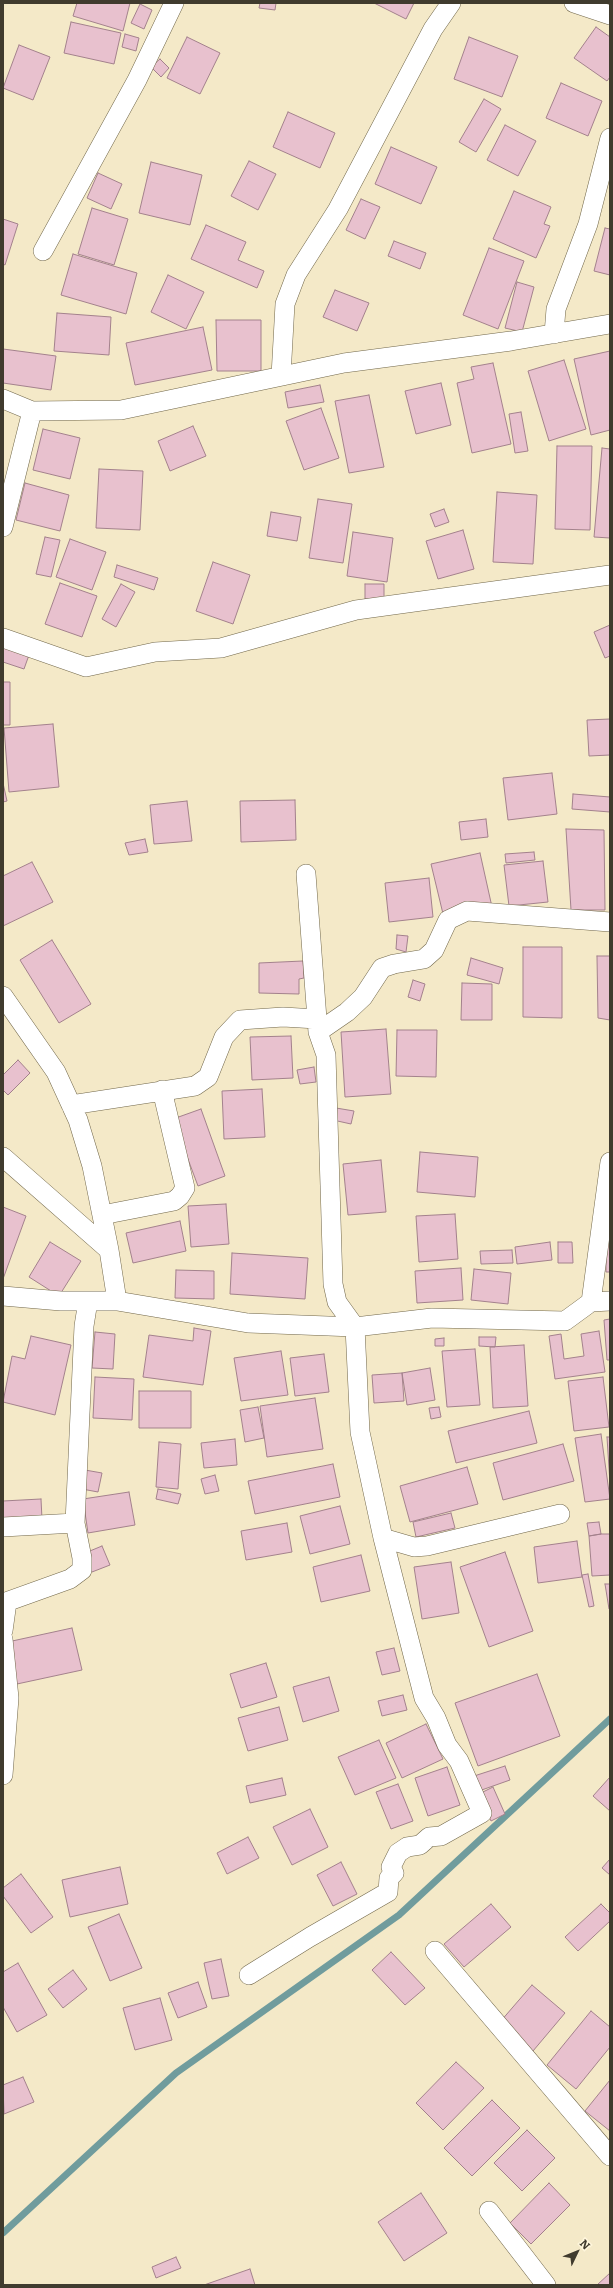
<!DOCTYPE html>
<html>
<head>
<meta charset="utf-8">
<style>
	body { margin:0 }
	#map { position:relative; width:613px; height:2288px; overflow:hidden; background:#f4e9c8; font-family:Literata,serif }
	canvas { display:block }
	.frame { position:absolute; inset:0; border:4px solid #403b2e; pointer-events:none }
	.north { position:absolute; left:557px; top:2232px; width:40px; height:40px; -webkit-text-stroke:3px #fff6dc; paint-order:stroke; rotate:47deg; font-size:11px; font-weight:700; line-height:16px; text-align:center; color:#403b2e }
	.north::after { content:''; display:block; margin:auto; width:14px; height:18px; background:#403b2e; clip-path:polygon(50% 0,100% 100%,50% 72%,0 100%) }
</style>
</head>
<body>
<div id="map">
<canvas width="613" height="2288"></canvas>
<div class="frame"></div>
<div class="north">N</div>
</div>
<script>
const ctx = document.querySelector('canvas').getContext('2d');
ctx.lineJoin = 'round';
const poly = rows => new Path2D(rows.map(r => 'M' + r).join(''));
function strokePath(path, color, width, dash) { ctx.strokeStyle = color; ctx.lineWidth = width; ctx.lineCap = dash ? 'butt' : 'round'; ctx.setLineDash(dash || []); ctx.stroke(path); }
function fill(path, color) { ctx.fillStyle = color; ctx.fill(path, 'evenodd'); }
strokePath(poly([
	[3,2233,176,2073,399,1915,610,1719]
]), '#709c9d', 7);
const building = poly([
	[77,3,130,3,123,31,73,16,77,3],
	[260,3,276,3,275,10,259,8,260,3],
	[374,3,414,3,406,19,374,3],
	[140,4,152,10,144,29,131,23,140,4],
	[71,22,121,33,114,64,64,53,71,22],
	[596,27,610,37,610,77,607,81,574,58,596,27],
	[125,34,139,38,136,51,122,47,125,34],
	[187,37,220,53,200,94,167,78,187,37],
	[469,37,518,56,502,97,454,79,469,37],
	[19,45,50,57,33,100,3,88,19,45],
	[160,59,169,68,161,77,151,67,160,59],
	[561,83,602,101,588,136,546,118,561,83],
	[484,99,501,109,476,152,459,142,484,99],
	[288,112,335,133,320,168,273,147,288,112],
	[505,125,536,141,518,176,487,160,505,125],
	[391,147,437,167,421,204,375,184,391,147],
	[249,161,276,174,258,210,231,196,249,161],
	[151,162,202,175,190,225,139,213,151,162],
	[98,173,122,184,111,209,87,198,98,173],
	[514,191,551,207,544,224,550,226,536,258,493,239,514,191],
	[361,199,380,207,365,239,346,230,361,199],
	[92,208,128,219,114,265,78,254,92,208],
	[3,219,18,224,5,265,3,264,3,219],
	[206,225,246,242,238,260,264,271,257,288,191,259,206,225],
	[605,228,610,229,610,275,594,271,605,228],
	[394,241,426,253,420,269,388,256,394,241],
	[489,248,524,261,498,329,463,315,489,248],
	[73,254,137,273,126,314,61,295,73,254],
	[168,275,204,292,186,329,151,312,168,275],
	[517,282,534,287,522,332,505,328,517,282],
	[335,290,369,303,357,331,323,317,335,290],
	[57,313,111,317,109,355,54,351,57,313],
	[216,320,261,320,261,371,217,371,216,320],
	[203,327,212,370,135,385,126,343,203,327],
	[3,349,56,356,51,390,3,383,3,349],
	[610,351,610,430,591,435,574,359,610,351],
	[564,360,586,429,549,441,528,371,564,360],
	[493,363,511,444,472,453,457,383,474,379,471,367,493,363],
	[441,383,451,425,416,434,405,391,441,383],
	[320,385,324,402,288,408,285,392,320,385],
	[369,395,384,467,349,473,335,401,369,395],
	[321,408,339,458,304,470,286,421,321,408],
	[521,412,528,451,515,453,509,414,521,412],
	[193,426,206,456,170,471,158,441,193,426],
	[43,429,80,438,70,479,33,470,43,429],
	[557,446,592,446,590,530,555,529,557,446],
	[602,448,610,449,610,538,594,537,602,448],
	[99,469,143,471,140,530,96,528,99,469],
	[25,483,69,495,60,531,16,520,25,483],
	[497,492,537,495,533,564,493,562,497,492],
	[318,499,352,504,343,563,309,558,318,499],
	[444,509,449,522,435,527,430,514,444,509],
	[271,512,301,517,297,541,267,536,271,512],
	[463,530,474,569,438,579,426,541,463,530],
	[353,532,393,538,387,582,347,576,353,532],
	[45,537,60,540,51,577,36,574,45,537],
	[70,539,106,552,92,590,56,577,70,539],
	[213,562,250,575,233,624,196,611,213,562],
	[117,565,158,578,154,590,114,577,117,565],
	[60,583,97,596,82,637,45,624,60,583],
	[121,584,135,592,116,627,102,619,121,584],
	[365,584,384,584,384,599,365,599,365,584],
	[610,625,610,656,605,658,594,632,610,625],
	[3,647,29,655,24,669,3,662,3,647],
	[3,682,10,682,10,725,3,725,3,682],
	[610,719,610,755,589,756,587,720,610,719],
	[53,724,59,787,9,792,4,728,53,724],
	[552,773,557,814,508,820,503,778,552,773],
	[3,783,7,801,3,802,3,783],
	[573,794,610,797,610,812,572,809,573,794],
	[295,800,296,840,241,842,240,801,295,800],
	[187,801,192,841,154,844,150,805,187,801],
	[486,819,488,837,461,840,459,822,486,819],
	[566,829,604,830,605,910,571,910,566,829],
	[145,839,148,852,129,855,125,843,145,839],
	[534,852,535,860,506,863,505,854,534,852],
	[480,853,492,907,444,918,431,864,480,853],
	[543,861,548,902,509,906,504,865,543,861],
	[32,862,53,902,3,926,3,876,32,862],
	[429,878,433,917,389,922,385,883,429,878],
	[397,935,408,936,406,952,396,949,397,935],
	[52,940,91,1004,59,1023,20,960,52,940],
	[523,947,562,947,562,1018,523,1017,523,947],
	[597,956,610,956,610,1020,598,1018,597,956],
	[471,958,503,968,499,984,467,975,471,958],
	[303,961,304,978,299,979,299,994,259,993,259,963,303,961],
	[413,980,425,984,420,1001,408,997,413,980],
	[462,983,492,984,492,1020,461,1020,462,983],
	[386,1029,391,1094,345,1097,341,1032,386,1029],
	[397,1030,437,1030,436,1077,396,1076,397,1030],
	[291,1036,293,1078,252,1080,250,1037,291,1036],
	[18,1060,30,1073,8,1095,3,1090,3,1075,18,1060],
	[314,1067,316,1082,300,1084,297,1070,314,1067],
	[262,1089,265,1137,224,1139,222,1091,262,1089],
	[336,1108,354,1111,351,1124,333,1120,336,1108],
	[201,1109,225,1176,198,1186,173,1119,201,1109],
	[420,1152,478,1157,475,1197,417,1192,420,1152],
	[381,1160,386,1212,348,1215,343,1164,381,1160],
	[226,1204,229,1244,191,1247,188,1206,226,1204],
	[3,1207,26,1216,3,1279,3,1207],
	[455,1214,458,1259,419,1262,416,1216,455,1214],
	[180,1221,186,1251,133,1263,126,1233,180,1221],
	[606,1234,610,1234,610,1272,606,1272,606,1234],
	[50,1242,81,1261,59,1296,29,1277,50,1242],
	[550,1242,552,1260,517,1264,515,1247,550,1242],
	[558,1242,572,1242,573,1263,558,1263,558,1242],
	[512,1250,513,1263,481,1264,480,1251,512,1250],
	[232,1253,308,1258,305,1299,230,1294,232,1253],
	[461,1268,463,1300,417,1303,415,1271,461,1268],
	[474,1269,511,1273,508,1304,471,1300,474,1269],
	[176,1270,214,1271,214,1299,175,1298,176,1270],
	[610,1319,610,1360,607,1360,604,1320,610,1319],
	[194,1328,211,1331,203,1385,143,1377,149,1335,193,1341,194,1328],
	[599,1331,605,1372,555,1379,549,1336,561,1334,564,1359,584,1356,581,1334,599,1331],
	[95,1332,115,1334,113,1369,92,1368,95,1332],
	[31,1336,71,1345,55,1415,3,1402,12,1356,25,1359,31,1336],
	[479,1337,496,1337,495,1347,479,1346,479,1337],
	[444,1338,444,1346,435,1346,435,1339,444,1338],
	[524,1345,528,1406,493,1408,490,1347,524,1345],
	[475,1349,480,1405,447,1407,442,1351,475,1349],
	[281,1351,288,1395,241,1401,234,1358,281,1351],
	[324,1354,329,1392,295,1396,290,1358,324,1354],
	[430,1368,435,1400,407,1405,402,1373,430,1368],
	[402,1373,404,1401,374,1403,372,1375,402,1373],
	[95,1377,134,1379,132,1420,93,1418,95,1377],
	[603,1377,609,1427,574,1431,568,1381,603,1377],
	[139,1391,191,1391,191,1428,139,1428,139,1391],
	[315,1398,323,1449,267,1457,260,1406,315,1398],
	[258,1407,264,1438,245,1442,240,1410,258,1407],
	[439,1407,441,1417,431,1419,429,1408,439,1407],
	[529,1411,537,1443,456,1463,448,1431,529,1411],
	[601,1434,610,1499,585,1502,575,1438,601,1434],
	[607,1437,610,1437,610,1484,607,1437],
	[235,1439,237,1465,204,1468,201,1443,235,1439],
	[159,1442,181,1444,178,1489,156,1487,159,1442],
	[563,1444,574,1481,503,1500,493,1463,563,1444],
	[333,1464,340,1497,255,1514,248,1481,333,1464],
	[467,1467,478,1504,410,1522,400,1486,467,1467],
	[85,1470,102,1473,98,1492,82,1489,85,1470],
	[215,1475,219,1491,205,1494,201,1479,215,1475],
	[158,1489,181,1494,178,1504,156,1499,158,1489],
	[129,1492,135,1525,88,1533,83,1499,129,1492],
	[41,1499,42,1519,3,1521,3,1501,41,1499],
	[340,1506,350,1544,310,1554,300,1516,340,1506],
	[451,1513,455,1528,416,1537,413,1522,451,1513],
	[599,1522,601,1534,589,1536,587,1523,599,1522],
	[287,1523,292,1552,246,1560,241,1531,287,1523],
	[601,1534,610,1534,610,1575,592,1576,589,1536,601,1534],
	[577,1541,582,1577,538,1583,534,1547,577,1541],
	[102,1546,110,1565,92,1572,85,1553,102,1546],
	[505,1552,533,1631,489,1647,460,1567,505,1552],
	[361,1555,370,1591,321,1602,313,1567,361,1555],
	[451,1562,459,1613,422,1619,414,1567,451,1562],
	[588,1574,594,1606,589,1607,582,1575,588,1574],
	[605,1584,610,1584,610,1609,609,1609,605,1584],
	[72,1628,82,1670,3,1687,3,1643,72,1628],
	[394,1648,400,1671,382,1675,376,1652,394,1648],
	[266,1663,277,1697,241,1708,230,1674,266,1663],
	[537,1674,560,1736,478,1766,455,1703,537,1674],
	[329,1677,339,1711,303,1722,293,1687,329,1677],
	[403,1695,407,1710,382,1716,378,1701,403,1695],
	[279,1707,288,1740,248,1751,238,1718,279,1707],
	[426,1724,443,1759,402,1778,386,1743,426,1724],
	[379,1740,396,1778,355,1795,338,1757,379,1740],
	[505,1766,510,1780,476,1792,471,1777,505,1766],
	[447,1767,460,1805,428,1816,415,1778,447,1767],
	[610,1777,610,1811,593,1796,610,1777],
	[282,1778,286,1795,250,1803,246,1786,282,1778],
	[398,1784,413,1821,391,1829,376,1792,398,1784],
	[493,1787,505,1814,491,1821,479,1794,493,1787],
	[310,1809,328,1847,292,1865,273,1827,310,1809],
	[248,1837,259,1858,227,1874,217,1853,248,1837],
	[610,1859,610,1875,602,1868,610,1859],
	[341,1862,357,1894,333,1906,317,1875,341,1862],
	[120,1867,128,1904,70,1917,62,1880,120,1867],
	[21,1874,53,1917,31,1933,3,1896,3,1888,21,1874],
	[491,1904,511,1927,464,1967,444,1944,491,1904],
	[601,1904,610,1913,610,1921,578,1951,565,1937,601,1904],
	[119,1914,142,1968,110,1981,88,1927,119,1914],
	[391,1952,425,1988,405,2005,372,1970,391,1952],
	[221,1959,229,1996,212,1999,204,1963,221,1959],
	[18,1963,47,2015,17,2032,3,2007,3,1972,18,1963],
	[73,1970,87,1989,63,2008,48,1989,73,1970],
	[198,1982,207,2007,178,2018,168,1993,198,1982],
	[532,1985,565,2013,533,2051,500,2022,532,1985],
	[160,1998,172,2040,135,2050,123,2008,160,1998],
	[591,2011,610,2027,610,2047,576,2089,547,2065,591,2011],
	[456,2062,484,2088,443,2130,416,2103,456,2062],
	[23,2077,34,2102,4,2114,3,2085,23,2077],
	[610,2080,610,2131,585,2111,610,2080],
	[492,2100,520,2128,472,2176,444,2148,492,2100],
	[527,2130,555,2158,522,2191,494,2163,527,2130],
	[549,2183,570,2205,531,2244,510,2223,549,2183],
	[421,2193,447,2233,404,2261,378,2222,421,2193],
	[176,2257,181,2268,156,2278,152,2267,176,2257],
	[250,2269,255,2285,204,2285,250,2269],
	[610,2273,610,2285,597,2285,610,2273]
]);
fill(building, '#e8c1ce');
strokePath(building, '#a3818c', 1);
const minor = poly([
	[574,3,610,15],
	[43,251,137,80,174,3],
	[554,334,556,309,588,224,610,138],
	[281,376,285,304,296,275,338,209,433,29,451,3],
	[3,399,32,411,121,410,344,363,511,341,610,324],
	[3,527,32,411],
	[3,638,86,667,155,652,221,648,356,610,610,575],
	[306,874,317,1019],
	[3,996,56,1072,78,1120,92,1166,109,1250,117,1301],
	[318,1032,347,1012,363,997,382,968,394,964,424,959,434,950,448,920,467,911,610,922],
	[71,1105,195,1086,208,1077,224,1037,240,1020,283,1017,317,1019,318,1032,326,1055,333,1284,337,1302,355,1327,360,1432,383,1538,424,1698,436,1718,447,1745,459,1761,482,1813,441,1836,429,1837,420,1845,407,1847,398,1853,391,1867,394,1873,389,1878,388,1892,310,1937,249,1975],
	[3,1157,109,1250],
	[102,1215,174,1201,180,1196,185,1188,162,1090],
	[3,1296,61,1301,117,1301,248,1323,355,1327,432,1318,565,1321,591,1302,610,1301],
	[591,1302,610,1162],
	[3,1527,75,1523],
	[383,1538,414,1547,427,1546,560,1514],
	[3,1603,70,1579,82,1570,82,1558,75,1523,84,1326,88,1301],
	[3,1631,7,1602],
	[3,1639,9,1698,3,1775],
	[435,1951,610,2156],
	[489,2211,546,2285]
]);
strokePath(minor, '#71674a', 20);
strokePath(minor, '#fff', 19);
</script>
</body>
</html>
